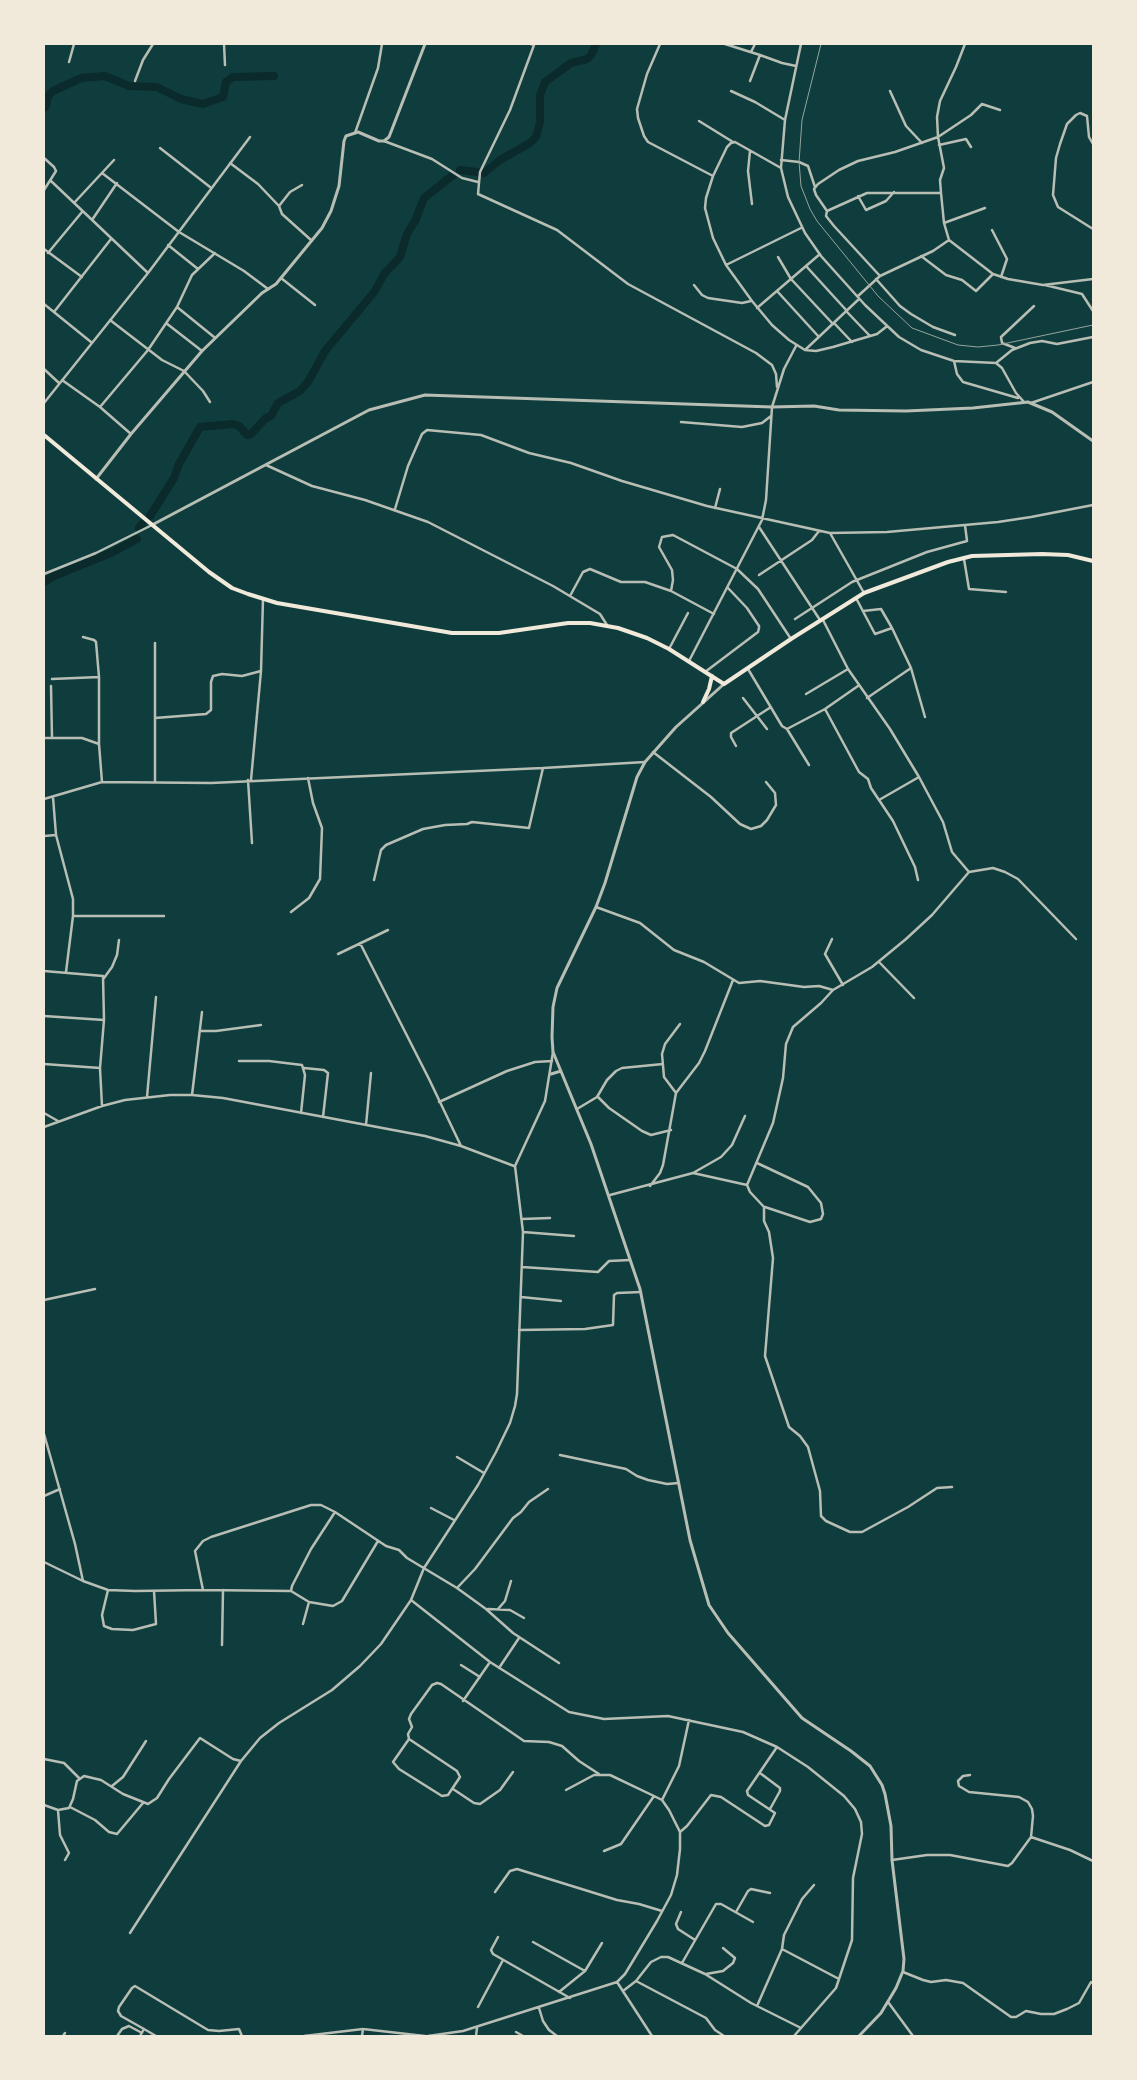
<!DOCTYPE html>
<html>
<head>
<meta charset="utf-8">
<style>
	body { margin:0 }
	#map { position:relative; width:1137px; height:2080px; overflow:hidden; background:#0f3d3e; font-family:"Fira Sans Condensed",sans-serif }
	canvas { display:block }
	.frame { position:absolute; inset:0; border:45px solid #f1e9da; pointer-events:none }
</style>
</head>
<body>
<div id="map">
<canvas width="1137" height="2080"></canvas>
<div class="frame"></div>
</div>
<script>
const ctx = document.querySelector('canvas').getContext('2d');
ctx.lineJoin = 'round';
const poly = rows => new Path2D(rows.map(r => 'M' + r).join(''));
function strokePath(path, color, width, dash) { ctx.strokeStyle = color; ctx.lineWidth = width; ctx.lineCap = dash ? 'butt' : 'round'; ctx.setLineDash(dash || []); ctx.stroke(path); }
strokePath(poly([
	[44,108,46,106,48,96,53,91,81,78,105,76,129,86,157,87,181,99,203,104,223,97,226,82,233,77,274,76],
	[540,118,540,95,545,82,571,63,587,59,591,55,596,44],
	[460,170,477,172],
	[484,173,500,160,530,143,536,137,540,122],
	[150,516,174,478,179,464,200,427,233,424,239,426,247,435,251,434,266,418,271,416,278,403,300,391,308,382,325,351,375,291,384,274,400,257,407,234,416,219,424,198,453,175],
	[139,528,142,524],
	[44,582,54,576,113,552,137,539]
]), '#0a2a2b', 8);
strokePath(poly([
	[224,44,225,65],
	[531,44,534,45,510,110,480,172,478,194,557,230,628,284,756,353,772,365,776,374,777,387],
	[660,44,647,74,637,109,638,118,644,136,648,142,713,176],
	[725,44,760,55],
	[801,44,785,120,781,168,788,197,805,233,821,256,865,305,899,337,921,350,954,361,996,363,1002,368,1016,393,1024,402],
	[965,44,956,67,940,101,937,117,938,137,944,168,940,180,941,193,944,223,949,240,993,274,1008,279,1043,285,1093,279],
	[751,52,755,44],
	[69,62,74,44],
	[135,81,143,60,153,44],
	[750,81,760,55,782,63,796,66],
	[731,91,755,102,785,120],
	[890,91,906,126,922,143],
	[699,121,733,142],
	[355,133,378,68,382,44],
	[384,141,432,159,462,178,478,182],
	[1093,144,1089,137,1087,116,1080,113,1076,115,1067,124,1060,144,1056,158,1053,195,1058,207,1093,229],
	[939,145,966,139,971,147],
	[160,148,210,187],
	[750,151,748,171,752,204],
	[44,158,54,167,56,171,44,190],
	[781,160,799,162,808,166,815,187],
	[230,163,258,184,279,206,282,214,311,240],
	[781,168,735,142,731,143,727,147,713,176,706,198,705,208,713,238,726,265,752,301,772,325,789,340,805,350,816,351,833,347,877,334,886,327],
	[102,173,179,232,244,271,268,289],
	[51,181,148,273],
	[858,196,866,210,886,201,894,192],
	[74,203,114,160],
	[279,206,290,192,302,185],
	[827,211,816,195,814,189,818,184,839,170,858,161,895,152,938,137,971,115,982,104,1000,110],
	[92,220,117,183],
	[944,223,985,208],
	[992,230,1007,259,1001,277],
	[168,245,198,269],
	[44,249,82,277],
	[48,253,82,212],
	[921,256,946,275,962,280,976,291,993,274],
	[778,257,791,279,833,324],
	[726,265,801,228],
	[806,266,847,311],
	[880,276,834,226,826,216,827,211,867,193,941,193],
	[281,278,315,305],
	[876,279,900,306,911,314,933,327,955,335],
	[694,285,702,295,708,298,742,303,751,301],
	[1045,285,1082,294,1093,311],
	[777,291,819,337],
	[858,296,880,276,933,251,949,240],
	[44,304,91,342],
	[177,307,214,337],
	[757,308,820,254],
	[54,312,111,239],
	[847,312,870,336],
	[110,320,162,360,184,371,203,391,210,402],
	[166,323,202,351],
	[834,323,852,342],
	[1015,348,1002,343,1001,337,1034,306],
	[805,350,859,299],
	[954,361,957,374,963,382,1018,398],
	[996,363,1012,350,1030,343,1042,341,1057,344,1093,337],
	[44,369,59,383],
	[62,380,100,407,148,350,177,307,192,275,215,253],
	[44,403,148,273,250,137],
	[1031,403,1093,382],
	[100,407,131,434],
	[681,422,742,427,762,423,771,416],
	[266,465,312,486,365,500,428,522,553,586,600,614,607,625],
	[715,508,720,489],
	[395,509,408,466,422,434,427,430,481,435,529,453,571,463,622,481,707,506,830,533,887,532,998,522,1031,517,1093,505],
	[759,527,820,620],
	[830,533,864,593],
	[964,559,969,589,1006,592],
	[44,574,96,553,152,525],
	[759,575,812,540,819,531],
	[570,596,583,572,590,569,621,582,645,582,671,591],
	[856,598,875,634,892,628,911,668,925,717],
	[863,611,881,609,892,628],
	[714,614,671,591,673,580,672,570,659,547,662,537,673,535,737,569,758,589,791,639],
	[795,619,852,582,927,552,967,541,965,525],
	[823,620,848,669,890,729,919,777,943,822,952,852,969,872],
	[83,637,94,640,96,642,99,677,99,744,102,782],
	[669,649,688,613],
	[689,661,762,520,766,500,772,407,784,369,796,346],
	[748,669,782,726,787,729,825,709,858,686],
	[705,672,758,632,759,628,759,626,747,608,728,588],
	[52,679,99,677],
	[51,686,52,738],
	[806,694,848,669],
	[743,698,767,729],
	[867,698,911,668],
	[825,709,859,772,868,779,871,788,893,821,915,867,918,880],
	[155,718,206,714,211,710,211,682,213,676,222,674,242,676,261,671],
	[787,729,809,765],
	[44,738,82,738,99,744],
	[736,746,731,737,731,733,771,707],
	[653,752,711,797,740,824,751,829,761,826,767,820,776,805,775,793,766,782],
	[248,780,252,843],
	[251,780,261,671,263,599],
	[155,782,155,643],
	[53,797,56,835,73,899,73,916,66,972],
	[44,799,102,782,211,783,543,768,645,762],
	[879,800,919,777],
	[44,836,56,835],
	[374,880,381,850,386,845,423,829,445,825,467,824,472,822,529,828,543,768],
	[596,907,640,923,674,950,704,962,739,983,760,981,804,987,819,986,833,990],
	[291,912,309,898,320,879,322,828,313,803,308,778],
	[73,916,164,916],
	[832,939,825,954,843,985],
	[360,943,429,1079,461,1146],
	[338,954,388,930],
	[879,962,914,998],
	[44,971,103,976,104,1020,100,1068,102,1106],
	[104,978,112,967,117,955,119,940],
	[44,1016,104,1020],
	[200,1031,216,1031,261,1025],
	[239,1061,269,1061,302,1065,305,1075,301,1113],
	[44,1064,100,1068],
	[304,1068,324,1070,328,1073,323,1117],
	[676,1093,664,1077,662,1054,665,1044,680,1024],
	[192,1095,202,1012],
	[147,1097,156,997],
	[598,1097,609,1108,642,1131,651,1135,671,1130],
	[439,1102,507,1071,535,1062,552,1061],
	[577,1109,597,1097,607,1080,616,1071,622,1068,663,1064],
	[44,1113,58,1121],
	[366,1125,371,1073],
	[44,1127,102,1106,125,1100,170,1095,192,1095,223,1098,425,1136,461,1146,514,1166],
	[757,1163,808,1187,821,1203,823,1214,821,1219,810,1222,765,1207],
	[515,1166,545,1101,553,1052],
	[693,1173,747,1185,750,1192,764,1207,764,1221,769,1232,773,1258,765,1356,789,1427,800,1436,808,1447,820,1491,821,1516,826,1521,850,1532,862,1532,908,1507,937,1488,952,1487],
	[747,1185,773,1123,783,1078,786,1044,793,1027,821,1003,833,990,872,967,906,939,932,915,969,872,993,868,1005,872,1018,879,1076,939],
	[650,1186,660,1173,663,1165,676,1093,699,1063,705,1051,733,980],
	[610,1195,693,1173,721,1157,732,1145,745,1116],
	[522,1219,550,1218],
	[523,1232,574,1236],
	[522,1267,598,1272,609,1261,630,1260],
	[521,1297,561,1301],
	[44,1300,95,1289],
	[519,1330,585,1329,613,1325,614,1295,617,1293,641,1292],
	[44,1434,75,1544,83,1581],
	[560,1455,626,1469,637,1476,648,1480,667,1484,679,1483],
	[457,1457,484,1473],
	[44,1496,60,1489],
	[431,1508,454,1520],
	[378,1541,342,1601,333,1606,309,1602,291,1591,203,1590,195,1551,203,1541,211,1537,311,1505,321,1505,335,1512,386,1546,399,1550,407,1558,457,1588,486,1609,513,1633,559,1663],
	[44,1562,83,1581,108,1590,135,1591,203,1590],
	[457,1588,475,1569,513,1518,521,1512,529,1502,548,1489],
	[108,1590,102,1615,104,1626,112,1629,133,1630,156,1624,154,1591],
	[291,1591,292,1586,311,1549,335,1512],
	[411,1600,490,1662,569,1712,604,1719,668,1716,743,1732,777,1747,808,1767,844,1796,855,1809,861,1822,862,1834,853,1878,852,1940,836,1988,794,2036],
	[488,1609,510,1610,524,1618],
	[498,1609,505,1601,511,1581],
	[303,1624,309,1602],
	[222,1645,223,1590],
	[461,1665,480,1677],
	[499,1668,519,1638],
	[463,1701,490,1662],
	[409,1739,457,1771,460,1777,448,1795,442,1796,399,1769,393,1762,409,1739,408,1734,412,1727,409,1719,411,1714,432,1685,437,1683,441,1684,524,1741,549,1742,562,1746,579,1761,599,1774],
	[44,1759,64,1763,79,1778],
	[760,1773,780,1788,780,1791,770,1809],
	[970,1775,963,1776,958,1781,959,1786,969,1792,1019,1797,1028,1802,1032,1809,1033,1816,1031,1837],
	[112,1786,123,1777,146,1741],
	[453,1789,474,1803,480,1804,500,1790,513,1772],
	[662,1800,679,1766,689,1720],
	[44,1805,58,1810,69,1808,73,1799,77,1781,84,1776,101,1780,123,1794,148,1804,157,1798,169,1779,200,1738,233,1759,241,1761],
	[70,1807,95,1820,109,1832,117,1834,143,1803],
	[58,1810,60,1835,69,1853,65,1860],
	[680,1832,687,1826,711,1795,721,1797,765,1826,769,1825,775,1813,748,1795,747,1791,777,1747],
	[604,1851,621,1844,654,1796],
	[892,1860,927,1855,950,1855,1008,1866,1012,1863,1031,1837,1070,1850,1093,1861],
	[814,1885,802,1899,784,1935,782,1949,839,1979],
	[495,1892,510,1871,517,1869,617,1900,639,1904,662,1911],
	[681,1912,676,1924,678,1929,695,1940],
	[736,1912,748,1891,751,1889,770,1893],
	[130,1933,241,1761,260,1738,279,1723,332,1690,360,1666,381,1644,411,1600,424,1568,478,1485,496,1452,510,1423,515,1406,517,1394,523,1232,515,1166],
	[498,1937,491,1950,493,1954,570,1998],
	[533,1942,585,1971],
	[682,1963,716,1904,721,1904,753,1922],
	[903,1972,923,1980,931,1982,946,1980,963,1983,1011,2017,1016,2017,1026,2011,1041,2014,1054,2014,1067,2009,1079,2003,1091,1982,1093,1983],
	[706,1974,723,1971,733,1963,735,1958,723,1948],
	[636,1981,706,2018,715,2030,724,2036],
	[617,1982,652,2036],
	[623,1991,636,1981,651,1962,661,1957,668,1957,705,1974,751,2003,801,2028],
	[559,1992,585,1971,602,1943],
	[888,2002,913,2036],
	[757,2006,782,1949],
	[478,2007,503,1960],
	[539,2008,543,2021,549,2030,557,2036],
	[144,2029,156,2036],
	[516,2032,523,2036],
	[63,2036,65,2033],
	[117,2036,122,2029,129,2026,142,2033],
	[140,2036,144,2029,121,2016,118,2011,119,2007,132,1988,135,1986,208,2030,219,2031,239,2029,242,2036],
	[304,2036,363,2029,425,2036],
	[362,2036,363,2029],
	[428,2036,463,2031,617,1982,625,1974,657,1921,671,1895,677,1875,680,1849,680,1832,669,1810,662,1800,654,1796,610,1775,594,1775,566,1790],
	[476,2036,477,2028]
]), '#b8beb3', 2.5);
strokePath(poly([
	[96,479,131,434,202,351,262,293,276,284,322,228,331,211,339,186,344,141,346,136,358,132,379,141,384,141,389,137,425,44],
	[152,525,369,410,425,395,772,407,814,406,839,410,906,411,973,408,1028,402,1052,412,1093,441],
	[724,684,676,727,645,762,637,777,605,883,596,907,557,988,553,1007,552,1037,553,1052,591,1144,640,1289,690,1540,709,1605,728,1633,802,1718,851,1751,870,1766,882,1785,885,1794,891,1826,892,1860,904,1959,903,1971,896,1988,881,2013,859,2036],
	[551,1074,561,1071]
]), '#b8beb3', 3);
strokePath(poly([
	[44,435,209,572,232,588,248,594,277,603,452,633,499,633,568,623,590,623,618,628,647,638,669,649,724,684,791,639,864,593,948,562,972,556,1042,554,1068,555,1093,561],
	[703,702,709,689,712,676]
]), '#f1e9da', 4);
strokePath(poly([
	[821,44,802,120,799,162,801,186,810,209,817,221,878,296,912,328,958,345,978,347,998,345,1093,325]
]), '#97a49c', 1);
</script>
</body>
</html>
